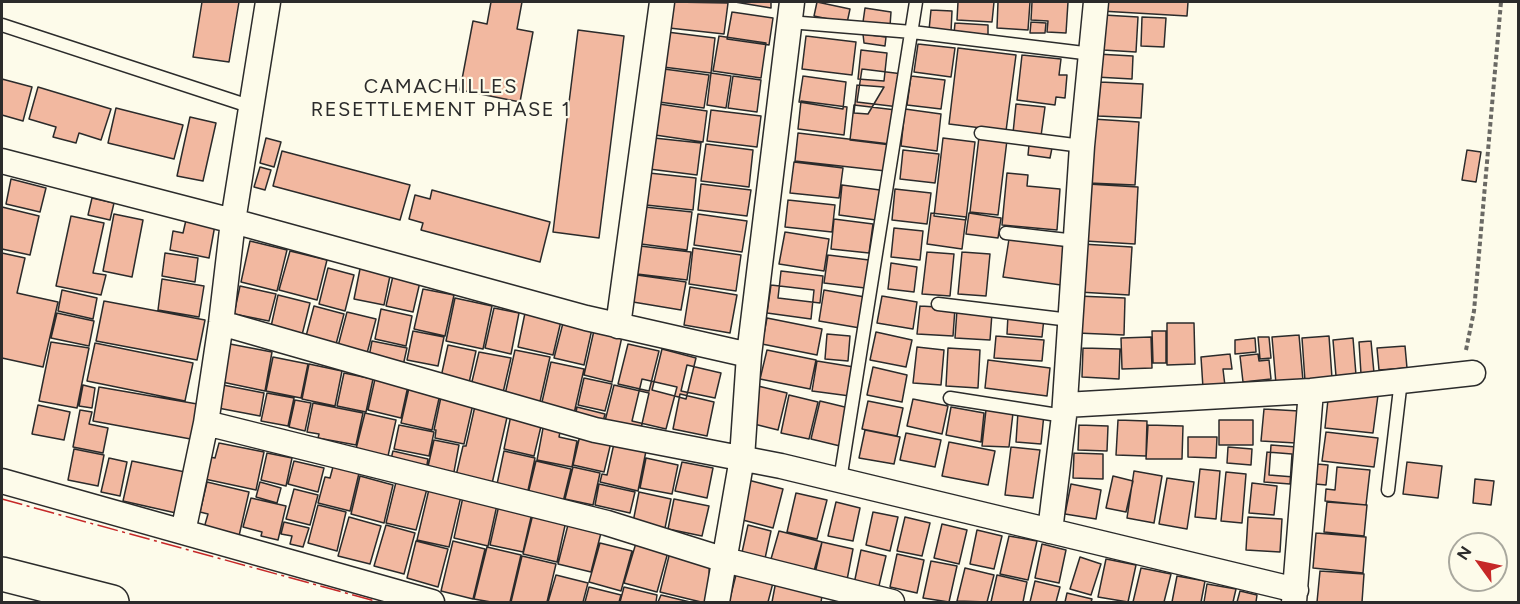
<!DOCTYPE html>
<html>
<head>
<meta charset="utf-8">
<style>
	body { margin:0 }
	#map { position:relative; width:1520px; height:604px; overflow:hidden; background:#fdfbea; font-family:Figtree,sans-serif }
	canvas { display:block }
	.frame { position:absolute; inset:0; border:3px solid #2b2b2b; pointer-events:none }
	.north { position:absolute; left:1448px; top:532px; width:60px; height:60px; box-sizing:border-box; background:#fdfbea; border:2px solid #a9a89e; border-radius:50%; rotate:303deg; font-size:16px; font-weight:700; line-height:24px; text-align:center; color:#2b2b2b }
	.north::after { content:''; display:block; margin:auto; width:21px; height:27px; background:#c62828; clip-path:polygon(50% 0,100% 100%,50% 72%,0 100%) }
</style>
</head>
<body>
<div id="map">
<canvas width="1520" height="604"></canvas>
<div class="frame"></div>
<div class="north">N</div>
</div>
<script>
const ctx = document.querySelector('canvas').getContext('2d');
ctx.lineJoin = 'round';
function fill(path, color) { ctx.fillStyle = color; ctx.fill(path, 'evenodd'); }
const poly = rows => new Path2D(rows.map(r => 'M' + r).join(''));
function strokePath(path, color, width, dash) { ctx.strokeStyle = color; ctx.lineWidth = width; ctx.lineCap = dash ? 'butt' : 'round'; ctx.setLineDash(dash || []); ctx.stroke(path); }
function label(font, color, halo, rows, align = 'center') {
  ctx.font = font + ' Figtree,sans-serif'; ctx.lineWidth = 4.5; ctx.setLineDash([]); ctx.textBaseline = 'middle'; ctx.strokeStyle = halo; ctx.fillStyle = color; for (const [text, x, y, turn = 0] of rows) {
    ctx.save(); ctx.translate(x, y); ctx.rotate((+turn || 0) * Math.PI / 180); ctx.textAlign = isNaN(turn) ? turn : align; if (halo) ctx.strokeText(text, 0, 0); ctx.fillText(text, 0, 0); ctx.restore();
  }
}
const building = poly([
	[202,2,239,2,229,62,193,57,202,2],
	[491,2,522,2,517,29,533,32,520,102,460,90,473,21,487,24,491,2],
	[672,2,728,3,724,34,669,28,672,2],
	[735,2,771,2,771,8,735,2],
	[817,2,850,9,847,23,814,16,817,2],
	[958,2,994,2,992,22,957,20,958,2],
	[998,2,1030,2,1028,30,997,28,998,2],
	[1032,2,1068,2,1066,33,1047,32,1048,21,1031,20,1032,2],
	[1102,2,1188,2,1187,16,1101,11,1102,2],
	[865,8,891,12,890,26,863,22,865,8],
	[931,10,952,11,951,32,929,30,931,10],
	[732,12,773,18,769,45,727,39,732,12],
	[1104,15,1138,17,1136,52,1103,50,1104,15],
	[1142,17,1166,18,1164,47,1141,46,1142,17],
	[1031,22,1046,23,1045,33,1030,33,1031,22],
	[955,23,988,25,988,36,954,34,955,23],
	[578,30,624,36,599,238,553,232,578,30],
	[667,32,715,38,711,73,663,67,667,32],
	[863,34,886,37,885,46,864,43,863,34],
	[719,36,766,43,761,78,713,71,719,36],
	[806,36,856,42,852,75,802,69,806,36],
	[918,44,955,48,951,77,914,72,918,44],
	[958,48,1016,55,1006,131,949,124,958,48],
	[861,50,887,53,884,81,858,79,861,50],
	[1097,54,1133,56,1132,79,1096,77,1097,54],
	[1022,55,1061,59,1059,75,1067,75,1065,98,1056,97,1055,105,1017,100,1022,55],
	[664,69,709,75,704,108,659,102,664,69],
	[862,69,903,74,899,107,857,102,862,69],
	[711,73,731,76,726,108,707,105,711,73],
	[733,76,761,80,757,112,728,108,733,76],
	[803,76,846,82,843,109,799,102,803,76],
	[911,76,945,80,941,109,907,105,911,76],
	[2,79,32,87,23,121,2,115,2,79],
	[1100,82,1143,84,1141,118,1098,116,1100,82],
	[857,85,884,87,868,114,854,113,857,85],
	[38,87,111,109,101,140,79,133,76,143,53,137,56,127,29,119,38,87],
	[801,101,847,107,844,135,798,129,801,101],
	[659,104,707,111,703,142,655,135,659,104],
	[1016,104,1045,107,1041,136,1013,133,1016,104],
	[854,105,896,110,891,145,850,140,854,105],
	[116,108,183,125,174,159,108,143,116,108],
	[905,109,941,114,937,151,901,146,905,109],
	[711,110,761,116,757,147,707,141,711,110],
	[190,117,216,123,203,181,177,176,190,117],
	[1093,119,1139,122,1135,185,1089,183,1093,119],
	[798,133,890,144,886,171,795,161,798,133],
	[979,137,1007,140,998,215,970,212,979,137],
	[266,138,281,142,274,167,260,163,266,138],
	[654,138,701,143,697,175,649,169,654,138],
	[943,138,975,142,966,220,934,216,943,138],
	[706,144,753,150,749,187,701,181,706,144],
	[1029,145,1052,148,1050,158,1028,155,1029,145],
	[903,150,939,154,935,183,900,179,903,150],
	[1467,150,1481,152,1476,182,1462,180,1467,150],
	[282,151,410,185,400,220,273,186,282,151],
	[794,162,843,168,839,198,790,193,794,162],
	[260,167,271,170,265,190,254,187,260,167],
	[649,173,696,178,693,210,646,205,649,173],
	[1007,173,1028,175,1027,186,1060,189,1057,230,1002,225,1007,173],
	[11,179,46,188,40,212,6,204,11,179],
	[701,184,751,190,747,216,698,210,701,184],
	[1088,184,1138,187,1135,244,1085,241,1088,184],
	[842,185,880,190,876,220,839,215,842,185],
	[895,189,931,193,927,224,892,220,895,189],
	[432,190,550,222,540,262,421,230,423,223,409,219,415,195,430,199,432,190],
	[92,198,114,203,110,220,88,215,92,198],
	[788,200,835,205,832,232,785,227,788,200],
	[2,207,39,216,30,255,2,249,2,207],
	[645,207,692,212,687,250,641,244,645,207],
	[931,213,966,217,962,249,927,244,931,213],
	[969,213,1001,218,998,238,966,234,969,213],
	[114,214,143,220,132,277,103,271,114,214],
	[698,214,747,221,742,252,694,245,698,214],
	[71,216,104,223,93,273,106,275,101,295,56,286,71,216],
	[834,219,873,224,869,253,831,249,834,219],
	[186,220,215,225,209,258,170,250,173,231,183,233,186,220],
	[894,228,923,231,920,260,891,257,894,228],
	[785,232,829,239,824,271,779,264,785,232],
	[1009,239,1066,246,1061,285,1003,277,1009,239],
	[250,241,287,250,277,291,241,282,250,241],
	[1082,244,1132,247,1129,295,1079,292,1082,244],
	[640,246,691,252,687,280,637,274,640,246],
	[693,248,741,255,736,291,689,284,693,248],
	[290,251,327,260,317,300,279,290,290,251],
	[927,252,954,254,950,296,922,294,927,252],
	[962,252,990,254,986,296,958,294,962,252],
	[2,253,25,258,17,293,58,302,43,367,2,358,2,253],
	[165,253,198,258,195,282,162,276,165,253],
	[828,255,869,260,865,288,824,283,828,255],
	[891,263,917,267,914,292,888,289,891,263],
	[361,264,391,271,384,305,354,299,361,264],
	[328,268,354,275,345,311,319,304,328,268],
	[781,271,823,276,820,303,778,298,781,271],
	[637,275,686,282,681,310,633,302,637,275],
	[393,276,420,282,413,312,386,306,393,276],
	[162,279,204,286,199,317,158,310,162,279],
	[771,285,814,290,811,319,767,313,771,285],
	[240,286,276,294,269,321,234,314,240,286],
	[690,287,737,295,730,333,684,325,690,287],
	[423,289,454,295,445,336,414,329,423,289],
	[62,290,97,298,93,319,58,311,62,290],
	[824,290,865,297,860,328,819,321,824,290],
	[278,295,310,303,301,339,270,331,278,295],
	[882,296,917,302,913,329,877,323,882,296],
	[1078,296,1125,298,1124,335,1077,333,1078,296],
	[455,298,492,306,483,349,446,341,455,298],
	[104,301,205,320,197,360,96,341,104,301],
	[314,306,344,314,335,348,305,340,314,306],
	[920,306,955,308,953,336,917,334,920,306],
	[494,308,519,313,511,354,485,348,494,308],
	[381,309,412,316,406,346,375,339,381,309],
	[957,310,992,313,990,340,955,338,957,310],
	[347,312,376,319,366,357,337,350,347,312],
	[57,313,94,321,89,346,51,338,57,313],
	[525,313,561,321,553,355,518,347,525,313],
	[1008,315,1044,318,1042,337,1007,334,1008,315],
	[767,318,822,329,817,355,762,344,767,318],
	[563,323,592,329,584,365,554,358,563,323],
	[1167,323,1194,323,1195,364,1167,365,1167,323],
	[595,326,623,332,612,382,584,375,595,326],
	[413,331,444,337,438,366,407,360,413,331],
	[1152,331,1166,331,1166,363,1153,363,1152,331],
	[876,332,912,340,906,367,870,360,876,332],
	[827,334,850,336,848,361,825,359,827,334],
	[1299,335,1303,381,1276,384,1272,337,1299,335],
	[996,336,1044,340,1042,361,994,358,996,336],
	[1329,336,1332,378,1305,381,1302,338,1329,336],
	[1151,337,1152,368,1122,369,1121,338,1151,337],
	[1258,337,1269,337,1271,358,1260,359,1258,337],
	[1255,338,1256,352,1235,354,1235,340,1255,338],
	[1353,338,1356,375,1336,376,1333,340,1353,338],
	[372,341,407,348,402,370,368,362,372,341],
	[1371,341,1374,373,1361,374,1359,342,1371,341],
	[51,342,89,348,77,408,39,401,51,342],
	[95,343,193,363,185,401,87,381,95,343],
	[230,344,272,352,265,391,222,382,230,344],
	[628,344,659,351,649,391,618,384,628,344],
	[448,345,476,351,469,383,441,377,448,345],
	[1405,346,1407,368,1379,370,1377,348,1405,346],
	[917,347,944,350,941,385,913,383,917,347],
	[948,348,980,350,978,388,946,386,948,348],
	[1083,348,1120,349,1119,379,1082,377,1083,348],
	[662,349,696,358,686,399,652,390,662,349],
	[515,350,550,357,539,406,504,399,515,350],
	[767,350,816,360,810,389,760,379,767,350],
	[479,352,511,358,502,397,470,390,479,352],
	[1230,354,1232,369,1223,369,1225,386,1203,388,1201,357,1230,354],
	[1258,354,1259,361,1269,360,1271,379,1243,382,1240,356,1258,354],
	[273,357,308,364,301,398,266,391,273,357],
	[988,360,1050,368,1047,396,985,388,988,360],
	[817,361,854,367,850,396,812,391,817,361],
	[551,362,584,369,573,418,540,411,551,362],
	[309,364,342,371,335,406,302,399,309,364],
	[687,365,721,373,715,398,681,391,687,365],
	[873,367,907,375,902,402,867,395,873,367],
	[344,373,373,379,366,412,337,406,344,373],
	[584,378,612,384,605,411,578,405,584,378],
	[375,379,408,386,401,418,368,410,375,379],
	[642,379,677,387,666,429,632,421,642,379],
	[83,385,95,388,92,408,79,406,83,385],
	[223,385,264,393,260,416,218,408,223,385],
	[614,385,649,393,639,437,603,429,614,385],
	[758,386,787,393,778,430,750,423,758,386],
	[99,387,203,405,196,440,93,421,99,387],
	[409,388,440,394,432,430,401,423,409,388],
	[1329,390,1378,395,1373,433,1325,428,1329,390],
	[267,393,294,398,288,426,261,421,267,393],
	[680,394,714,402,707,436,673,429,680,394],
	[789,395,818,402,809,439,781,433,789,395],
	[441,397,473,404,464,444,435,438,436,430,434,430,441,397],
	[913,399,948,406,942,434,907,426,913,399],
	[295,400,311,403,305,431,289,427,295,400],
	[820,401,849,408,840,446,811,439,820,401],
	[868,401,903,408,897,436,862,429,868,401],
	[313,403,363,413,356,445,318,438,319,434,307,432,313,403],
	[38,405,70,412,64,440,32,434,38,405],
	[475,406,508,413,491,488,455,480,463,446,466,446,475,406],
	[577,407,605,414,601,429,574,423,577,407],
	[951,407,984,413,981,442,946,435,951,407],
	[1264,409,1299,411,1296,443,1261,441,1264,409],
	[80,410,92,412,89,424,108,428,103,453,73,447,80,410],
	[986,410,1013,413,1009,447,982,446,986,410],
	[1018,412,1044,414,1041,444,1016,442,1018,412],
	[365,413,396,420,388,456,356,449,365,413],
	[511,415,542,422,534,456,504,449,511,415],
	[1118,420,1147,421,1146,456,1116,455,1118,420],
	[1219,420,1253,420,1253,445,1219,445,1219,420],
	[544,423,561,427,559,437,577,441,572,467,537,460,544,423],
	[399,425,434,432,429,456,394,449,399,425],
	[1079,425,1108,426,1107,451,1078,450,1079,425],
	[1148,425,1183,426,1182,459,1146,459,1148,425],
	[865,430,900,437,894,464,859,458,865,430],
	[581,431,612,438,604,472,573,465,581,431],
	[1326,432,1378,438,1374,467,1322,461,1326,432],
	[906,433,941,440,935,467,900,460,906,433],
	[1188,437,1217,437,1216,458,1188,457,1188,437],
	[615,439,647,446,638,491,600,482,602,474,607,475,615,439],
	[434,440,459,445,453,477,427,471,434,440],
	[949,442,995,451,988,485,942,476,949,442],
	[219,443,264,452,256,490,200,478,205,456,215,458,219,443],
	[1271,445,1297,447,1294,477,1269,475,1271,445],
	[1011,447,1040,450,1033,498,1005,495,1011,447],
	[1228,447,1252,449,1251,465,1227,463,1228,447],
	[74,449,104,455,98,486,68,480,74,449],
	[393,451,428,459,426,470,390,463,393,451],
	[504,451,535,458,527,495,496,489,504,451],
	[1267,452,1292,454,1290,484,1264,482,1267,452],
	[267,453,292,458,286,486,261,480,267,453],
	[1074,453,1103,454,1103,479,1073,478,1074,453],
	[109,458,127,462,120,496,101,492,109,458],
	[646,458,678,465,672,494,640,488,646,458],
	[132,461,185,472,176,513,123,501,132,461],
	[294,461,324,468,318,492,288,484,294,461],
	[536,461,571,469,563,502,528,494,536,461],
	[682,462,713,468,707,498,675,491,682,462],
	[1407,462,1442,466,1438,498,1403,494,1407,462],
	[334,463,360,469,350,511,318,503,325,477,330,478,334,463],
	[1317,464,1328,465,1326,485,1315,484,1317,464],
	[573,467,600,473,593,505,565,499,573,467],
	[1337,467,1370,470,1366,505,1325,501,1326,489,1335,490,1337,467],
	[1200,469,1220,471,1216,519,1195,517,1200,469],
	[1134,471,1162,476,1154,523,1127,518,1134,471],
	[1226,472,1246,474,1242,523,1221,521,1226,472],
	[360,476,393,485,384,523,351,514,360,476],
	[1113,476,1133,481,1126,512,1106,508,1113,476],
	[397,478,428,485,416,530,386,523,397,478],
	[1167,478,1194,482,1187,529,1159,524,1167,478],
	[1475,479,1494,481,1491,505,1473,503,1475,479],
	[748,480,783,489,773,528,739,519,748,480],
	[207,482,249,492,239,536,204,528,208,514,200,512,207,482],
	[260,482,281,488,277,503,256,497,260,482],
	[1252,483,1277,486,1274,515,1249,513,1252,483],
	[599,484,635,492,630,513,595,505,599,484],
	[1071,484,1101,490,1096,519,1065,514,1071,484],
	[430,485,462,492,449,547,417,540,430,485],
	[294,489,318,495,310,525,286,519,294,489],
	[639,492,671,499,665,528,633,522,639,492],
	[796,493,827,500,817,539,787,532,796,493],
	[463,497,497,505,488,546,454,538,463,497],
	[251,498,286,506,278,540,261,536,262,532,243,527,251,498],
	[674,499,709,506,702,536,668,529,674,499],
	[836,502,860,508,853,541,828,536,836,502],
	[1327,502,1367,505,1364,536,1324,532,1327,502],
	[318,505,346,512,337,551,308,543,318,505],
	[499,505,532,513,523,552,490,545,499,505],
	[873,512,898,517,890,551,866,545,873,512],
	[533,514,566,521,557,562,523,554,533,514],
	[349,517,381,526,370,564,338,556,349,517],
	[905,517,930,523,922,556,897,551,905,517],
	[1248,517,1282,519,1280,552,1246,550,1248,517],
	[569,521,602,529,591,572,558,564,569,521],
	[284,522,309,528,303,547,290,544,292,536,281,534,284,522],
	[942,524,967,530,959,564,934,558,942,524],
	[386,525,415,533,404,574,374,566,386,525],
	[748,525,771,531,764,563,741,557,748,525],
	[977,530,1002,536,994,569,970,564,977,530],
	[779,531,822,542,812,578,769,566,779,531],
	[1316,533,1366,537,1363,573,1313,568,1316,533],
	[1009,536,1037,541,1028,580,1000,574,1009,536],
	[416,541,448,549,438,587,407,578,416,541],
	[453,541,485,549,473,599,441,591,453,541],
	[822,542,853,549,846,585,814,578,822,542],
	[600,543,632,551,621,591,589,582,600,543],
	[636,543,668,552,657,592,624,583,636,543],
	[1042,544,1066,550,1059,583,1035,578,1042,544],
	[487,547,521,555,510,602,491,602,474,599,487,547],
	[861,550,886,556,878,590,854,584,861,550],
	[670,552,709,563,710,602,701,602,660,592,670,552],
	[897,554,924,560,917,593,890,587,897,554],
	[522,556,556,564,547,602,511,602,522,556],
	[1080,557,1101,564,1091,595,1070,589,1080,557],
	[1106,559,1136,565,1128,602,1098,597,1106,559],
	[931,561,957,566,949,602,923,598,931,561],
	[965,568,994,575,987,602,957,601,965,568],
	[1141,568,1171,574,1164,602,1133,602,1141,568],
	[737,571,774,579,768,602,729,602,737,571],
	[1320,571,1364,574,1362,602,1317,602,1320,571],
	[556,575,588,583,583,602,548,602,556,575],
	[997,575,1027,582,1023,602,991,602,997,575],
	[1177,576,1205,581,1201,602,1172,602,1177,576],
	[776,581,823,590,821,602,772,602,776,581],
	[1035,581,1060,587,1056,602,1030,602,1035,581],
	[1207,584,1236,589,1233,602,1204,602,1207,584],
	[589,587,621,595,619,602,585,602,589,587],
	[624,587,657,595,656,602,620,602,624,587],
	[1240,591,1257,595,1256,602,1237,602,1240,591],
	[1067,593,1092,599,1091,602,1065,602,1067,593],
	[661,595,690,602,658,602,661,595]
]);
fill(building, '#f2b8a0');
strokePath(building, '#2b2b2b', 1.5);
const lane = poly([
	[789,22,912,32,1092,54],
	[2,25,252,107],
	[981,133,1082,146],
	[1006,233,1076,241],
	[938,304,1070,320],
	[950,398,1064,416],
	[840,480,916,2],
	[1388,490,1401,380]
]);
const street = poly([
	[2,161,233,221,586,318,749,355],
	[221,323,595,430,781,466,1296,590],
	[618,326,662,2],
	[1065,405,1311,391,1473,373],
	[206,423,607,523,725,560,892,602],
	[2,481,432,602],
	[1050,531,1064,416,1082,146,1096,2],
	[183,532,206,423,221,323,233,221,268,2],
	[717,602,742,458,749,355,792,2],
	[1294,602,1311,391]
]);
const highway = poly([
	[2,574,112,602]
]);
strokePath(lane, '#2b2b2b', 15);
strokePath(street, '#2b2b2b', 27);
strokePath(highway, '#2b2b2b', 36);
strokePath(poly([
	[1466,350,1474,311,1501,2]
]), '#6a6964', 4, [4.5, 3]);
strokePath(lane, '#fdfbea', 12);
strokePath(street, '#fdfbea', 24);
strokePath(highway, '#fdfbea', 33);
strokePath(poly([
	[2,499,379,602]
]), '#c62828', 1.5, [21, 4.5, 3, 4.5]);
ctx.letterSpacing = '1.5px';
label('20px', '#2b2b2b', '#fdfbea', [
	["CAMACHILLES",441,87],
	["RESETTLEMENT PHASE 1",441,110]
]);
ctx.letterSpacing = '0px';
</script>
</body>
</html>
